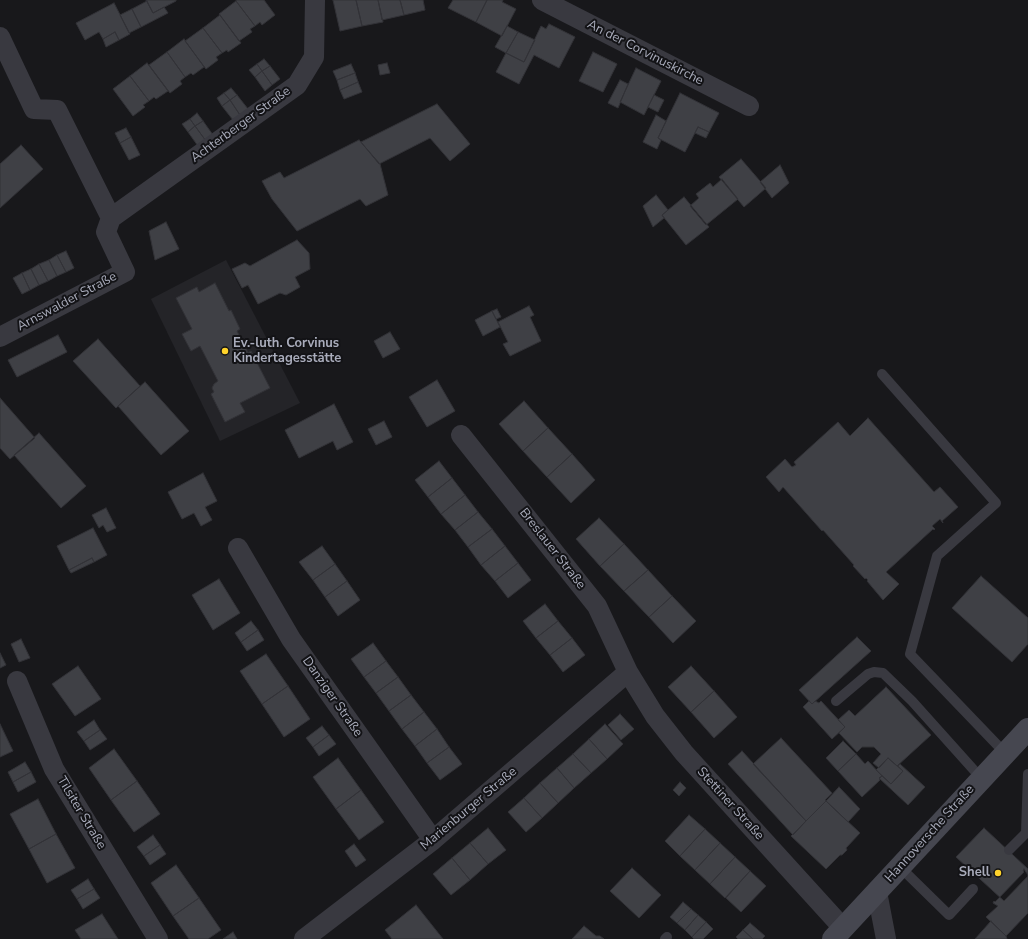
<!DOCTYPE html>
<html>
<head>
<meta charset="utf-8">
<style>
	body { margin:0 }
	canvas { display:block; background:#18181b }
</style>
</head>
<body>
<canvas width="1028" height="939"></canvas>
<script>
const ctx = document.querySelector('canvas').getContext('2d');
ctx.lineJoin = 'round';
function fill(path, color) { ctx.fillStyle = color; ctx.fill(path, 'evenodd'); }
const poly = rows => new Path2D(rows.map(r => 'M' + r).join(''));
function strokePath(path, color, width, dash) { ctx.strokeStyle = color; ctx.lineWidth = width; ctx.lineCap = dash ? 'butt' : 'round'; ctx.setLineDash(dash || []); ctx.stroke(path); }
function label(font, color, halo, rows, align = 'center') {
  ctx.font = font + ' "Nunito Sans",sans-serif'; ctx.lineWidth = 4; ctx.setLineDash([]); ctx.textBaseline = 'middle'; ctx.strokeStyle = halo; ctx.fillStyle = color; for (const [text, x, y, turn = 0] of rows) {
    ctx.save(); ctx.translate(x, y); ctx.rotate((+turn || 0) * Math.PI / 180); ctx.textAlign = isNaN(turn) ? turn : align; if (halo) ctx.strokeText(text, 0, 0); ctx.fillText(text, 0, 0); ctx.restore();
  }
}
fill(poly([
	[226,260,300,403,220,441,151,299]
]), '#242428');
const building = poly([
	[146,0,176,0,176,1,153,13,146,0],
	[237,0,264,0,275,15,262,25,260,22,255,26,236,1,237,0],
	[333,0,356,0,362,26,340,31,333,0],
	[356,0,378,0,383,22,362,26,356,0],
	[378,0,400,0,404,15,382,20,378,0],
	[400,0,423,0,425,10,404,15,400,0],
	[453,0,487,0,476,22,448,8,453,0],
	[487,0,503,0,502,2,516,9,502,36,476,22,487,0],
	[147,1,153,13,164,7,168,13,141,27,132,9,147,1],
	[236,1,255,26,250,29,252,32,239,41,219,14,236,1],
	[114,3,130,34,119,40,115,32,103,39,99,32,85,40,76,23,114,3],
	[132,9,141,27,129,33,120,15,132,9],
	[220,15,241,43,228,52,227,50,222,53,203,28,220,15],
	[549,24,575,37,559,68,534,55,519,84,496,72,506,53,524,62,541,26,546,29,549,24],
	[507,26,518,32,506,53,495,47,507,26],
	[203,28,222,53,216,57,218,60,206,69,185,41,203,28],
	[115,32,119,40,106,47,103,39,115,32],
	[518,32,535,40,524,62,506,53,518,32],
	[184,39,204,67,193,75,191,73,185,77,167,52,184,39],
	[167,52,185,77,180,81,182,84,170,93,149,65,167,52],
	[593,52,617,64,603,92,579,81,593,52],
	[264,59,270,66,262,71,257,64,264,59],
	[147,63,168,91,156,99,154,97,149,101,130,76,147,63],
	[387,63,390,73,380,75,378,65,387,63],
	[257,64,262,71,255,77,249,70,257,64],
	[351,64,355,73,337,80,333,71,351,64],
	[270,66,280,79,272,85,262,71,270,66],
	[636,68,661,81,644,115,620,102,636,68],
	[262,71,272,85,265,91,255,77,262,71],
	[355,73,358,82,340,90,337,80,355,73],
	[130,76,149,101,143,105,145,107,133,116,113,89,130,76],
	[620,80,628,84,618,108,608,103,620,80],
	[358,82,362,92,344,99,340,90,358,82],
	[231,88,237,95,230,100,224,93,231,88],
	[224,93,230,100,222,106,217,98,224,93],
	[680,93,719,113,709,132,698,127,685,152,658,138,680,93],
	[237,95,248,109,240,115,230,100,237,95],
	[654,95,664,100,658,112,648,107,654,95],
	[230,100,240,115,233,120,222,106,230,100],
	[437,104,470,144,450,161,430,138,379,164,361,142,437,104],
	[197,113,203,121,195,126,190,119,197,113],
	[656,115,666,121,658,138,661,140,657,149,643,142,656,115],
	[190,119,195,126,188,132,182,124,190,119],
	[203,121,213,135,206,141,195,126,203,121],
	[195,126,206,141,198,146,188,132,195,126],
	[698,127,709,132,706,138,695,133,698,127],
	[126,128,131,137,120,143,115,133,126,128],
	[131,137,140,155,129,160,120,143,131,137],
	[359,140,380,164,388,195,366,206,360,199,297,231,272,199,262,181,280,172,284,178,359,140],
	[21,145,43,169,0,208,0,164,21,145],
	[741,159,766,188,744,207,719,177,741,159],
	[780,165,789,183,772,198,760,182,780,165],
	[722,179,738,199,706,225,690,206,699,198,696,194,710,183,713,187,722,179],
	[656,195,668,210,662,215,664,218,653,227,643,206,656,195],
	[684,197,709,227,686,245,662,215,684,197],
	[166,222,179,249,155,260,149,231,166,222],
	[297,240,309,253,310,269,295,277,300,287,286,295,280,293,258,304,248,285,242,288,232,269,245,263,250,266,297,240],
	[66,251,74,268,66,272,57,255,66,251],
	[57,255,66,272,57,276,49,260,57,255],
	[49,260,57,276,48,281,39,264,49,260],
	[39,264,48,281,39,285,31,269,39,264],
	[31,269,39,285,30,290,22,273,31,269],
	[22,273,30,290,22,294,13,278,22,273],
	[215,283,229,311,231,310,240,329,237,331,242,341,246,340,243,342,248,353,251,351,270,388,240,403,245,412,225,422,211,394,214,392,212,388,214,384,218,381,200,346,191,351,182,334,192,329,176,298,197,287,199,292,215,283],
	[529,306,534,315,530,317,541,341,510,356,503,344,508,342,498,322,529,306],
	[497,309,501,317,496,319,492,311,497,309],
	[492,311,500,327,483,336,475,320,492,311],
	[390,332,400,349,383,358,374,341,390,332],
	[58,335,67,352,17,377,8,360,58,335],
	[98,339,140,386,116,408,73,361,98,339],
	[437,380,455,411,427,427,409,397,437,380],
	[145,382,189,431,161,455,118,406,145,382],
	[0,398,35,438,10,459,0,448,0,398],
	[524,401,548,428,523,451,499,424,524,401],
	[334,404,353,442,337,450,333,441,299,458,285,430,334,404],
	[868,418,934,492,940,487,958,507,942,521,943,523,940,519,932,526,935,529,934,530,933,529,886,572,899,584,883,600,867,581,868,580,866,578,865,579,853,566,854,565,823,530,822,531,783,487,779,492,766,477,785,459,792,467,796,465,794,462,838,422,850,436,868,418],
	[384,421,392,437,376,445,368,429,384,421],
	[548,428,572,454,547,477,523,451,548,428],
	[39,433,86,486,61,508,14,455,39,433],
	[572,454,595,480,571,503,547,477,572,454],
	[439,461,452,478,428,497,415,480,439,461],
	[203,473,217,501,205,507,212,520,201,526,194,513,182,519,168,492,203,473],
	[452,478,465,495,441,514,428,497,452,478],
	[465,495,478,512,455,530,441,514,465,495],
	[106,508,116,528,107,532,103,525,99,528,92,515,106,508],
	[478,512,492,529,468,547,455,530,478,512],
	[599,518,624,544,600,566,576,539,599,518],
	[93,528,107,555,94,562,92,558,69,570,57,546,93,528],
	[492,529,505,546,481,565,468,547,492,529],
	[624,544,648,570,624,591,600,566,624,544],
	[322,546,335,564,313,580,299,562,322,546],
	[505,546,518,563,495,581,481,565,505,546],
	[92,558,94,562,71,573,69,570,92,558],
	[518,563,531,580,508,598,495,581,518,563],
	[335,564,347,581,325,597,313,580,335,564],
	[648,570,672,596,649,617,624,591,648,570],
	[981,576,1028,618,1028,644,1012,662,952,608,981,576],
	[219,579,240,613,213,630,192,595,219,579],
	[347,581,360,600,338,616,325,597,347,581],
	[672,596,696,621,673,643,649,617,672,596],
	[545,604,558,621,536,638,523,621,545,604],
	[251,621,258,630,241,642,235,633,251,621],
	[558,621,572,638,550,655,536,638,558,621],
	[258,630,264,640,247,651,241,642,258,630],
	[857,637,871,651,812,704,799,690,857,637],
	[572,638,585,655,563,672,550,655,572,638],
	[21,639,30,658,19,662,11,644,21,639],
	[373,643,386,661,364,677,351,659,373,643],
	[0,653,6,665,0,668,0,653],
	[266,654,288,686,262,704,240,671,266,654],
	[386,661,398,677,376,693,364,677,386,661],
	[78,666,101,699,75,716,52,684,78,666],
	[691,666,714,691,691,712,668,687,691,666],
	[398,677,411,695,389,711,376,693,398,677],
	[288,686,310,719,284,737,262,704,288,686],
	[886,687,931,735,897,766,888,758,879,768,873,763,881,754,874,747,862,747,857,752,839,733,845,727,838,720,849,710,855,716,886,687],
	[714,691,737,717,714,738,691,712,714,691],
	[411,695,424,712,402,729,389,711,411,695],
	[809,701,812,704,815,701,819,703,821,701,845,727,832,739,803,707,809,701],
	[424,712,437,729,415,746,402,729,424,712],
	[620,714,634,729,621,740,608,725,620,714],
	[94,720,100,730,84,741,77,732,94,720],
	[0,724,13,751,0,757,0,724],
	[605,724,623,744,607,759,589,739,605,724],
	[322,726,329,735,313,747,306,738,322,726],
	[437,729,449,747,427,763,415,746,437,729],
	[100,730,107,739,90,750,84,741,100,730],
	[329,735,336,744,319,756,313,747,329,735],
	[781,738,832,793,825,800,826,801,806,821,753,764,781,738],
	[589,739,607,759,591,773,573,754,589,739],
	[843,741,856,754,838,771,826,758,843,741],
	[449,747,462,764,440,780,427,763,449,747],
	[114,749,137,781,111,800,89,768,114,749],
	[742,751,806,821,793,835,728,764,742,751],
	[573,754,591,773,574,788,557,768,573,754],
	[856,754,865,764,868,761,882,776,879,779,880,780,862,797,838,771,856,754],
	[338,758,361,790,336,809,313,777,338,758],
	[888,758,903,771,891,784,876,770,888,758],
	[25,762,31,772,13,782,8,772,25,762],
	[900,764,925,787,908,805,879,778,882,776,891,784,903,771,898,766,900,764],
	[557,768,574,788,558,803,540,783,557,768],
	[31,772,36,782,18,792,13,782,31,772],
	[137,781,160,814,134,832,111,800,137,781],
	[680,782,686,788,679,796,673,790,680,782],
	[540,783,558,803,542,818,524,798,540,783],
	[839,787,860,809,848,822,826,801,839,787],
	[361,790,384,822,359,840,336,809,361,790],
	[524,798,542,818,526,832,508,812,524,798],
	[38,799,56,834,29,849,10,814,38,799],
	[826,801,860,833,846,848,847,850,842,855,840,855,826,869,791,836,826,801],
	[689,815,705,829,680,856,665,841,689,815],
	[488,828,506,850,488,864,470,843,488,828],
	[984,828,1028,869,1028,876,1004,901,956,857,984,828],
	[705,829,720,843,695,870,680,856,705,829],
	[56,834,75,868,47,883,29,849,56,834],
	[153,835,160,845,144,856,137,847,153,835],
	[470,843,488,864,470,880,452,858,470,843],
	[720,843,735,857,710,884,695,870,720,843],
	[354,844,366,860,356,867,345,851,354,844],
	[160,845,166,854,150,865,144,856,160,845],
	[735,857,750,871,725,898,710,884,735,857],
	[452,858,470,880,451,895,433,874,452,858],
	[176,865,199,898,173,916,151,883,176,865],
	[632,868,661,895,639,918,610,891,632,868],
	[1024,869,1028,875,1028,913,1006,936,986,917,998,906,993,903,994,901,995,902,1024,872,1023,871,1024,869],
	[750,871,766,886,741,912,726,898,750,871],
	[88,879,94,889,77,899,71,890,88,879],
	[94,889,100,898,83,909,77,899,94,889],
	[199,898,221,930,208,939,189,939,173,916,199,898],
	[683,902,691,909,677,923,670,917,683,902],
	[416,905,443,939,392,939,385,930,416,905],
	[691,909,698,915,685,930,677,923,691,909],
	[102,914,118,939,81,939,75,930,102,914],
	[698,915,706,922,692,937,685,930,698,915],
	[991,921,1006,936,1007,939,975,939,991,921],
	[706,922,713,929,703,939,694,939,692,937,706,922],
	[750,923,765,936,762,939,753,939,743,930,750,923],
	[584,926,596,936,600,936,604,939,572,939,584,926],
	[743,930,753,939,738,939,736,937,743,930],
	[233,932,237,939,223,939,233,932]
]);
fill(building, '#3f4045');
strokePath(building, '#323237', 1);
strokePath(poly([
	[882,374,996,503,937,556,910,654,1005,753],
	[836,701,868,674,874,672,883,673,912,701,981,778],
	[1009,850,1026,833,1028,774],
	[900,867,949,915,973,889],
	[665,939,667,937]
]), '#393940', 10);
strokePath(poly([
	[542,0,749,106],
	[0,37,34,109,57,110,111,218],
	[111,218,297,85,314,57,315,0],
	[0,337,125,272,106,232,111,218],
	[461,435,597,606,628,672,655,716,684,753,843,928],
	[238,548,291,639,433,840],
	[17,681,54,769,158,939],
	[877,892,886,939],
	[304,939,433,840,628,672]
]), '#393940', 20);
strokePath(poly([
	[833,939,1028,729]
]), '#464750', 22);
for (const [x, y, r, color] of [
	[225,351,4,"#ffd32b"],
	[998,873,4,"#ffd32b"]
]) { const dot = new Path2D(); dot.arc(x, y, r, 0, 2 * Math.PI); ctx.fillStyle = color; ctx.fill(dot); strokePath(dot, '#131316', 1.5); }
label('13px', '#a9acbb', '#131316', [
	["An der Corvinuskirche",645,53,27],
	["Achterberger Straße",241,125,-36],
	["Arnswalder Straße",67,302,-28],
	["Breslauer Straße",552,549,52],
	["Danziger Straße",332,697,55],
	["Stettiner Straße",730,804,48],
	["Marienburger Straße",469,809,-40],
	["Tilsiter Straße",81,813,59],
	["Hannoversche Straße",930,834,-48]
]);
label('bold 13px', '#a9acbb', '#131316', [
	["Ev.-luth. Corvinus",233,344],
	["Kindertagesstätte",233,359],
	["Shell",990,873,"right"]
], 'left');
</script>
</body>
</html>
